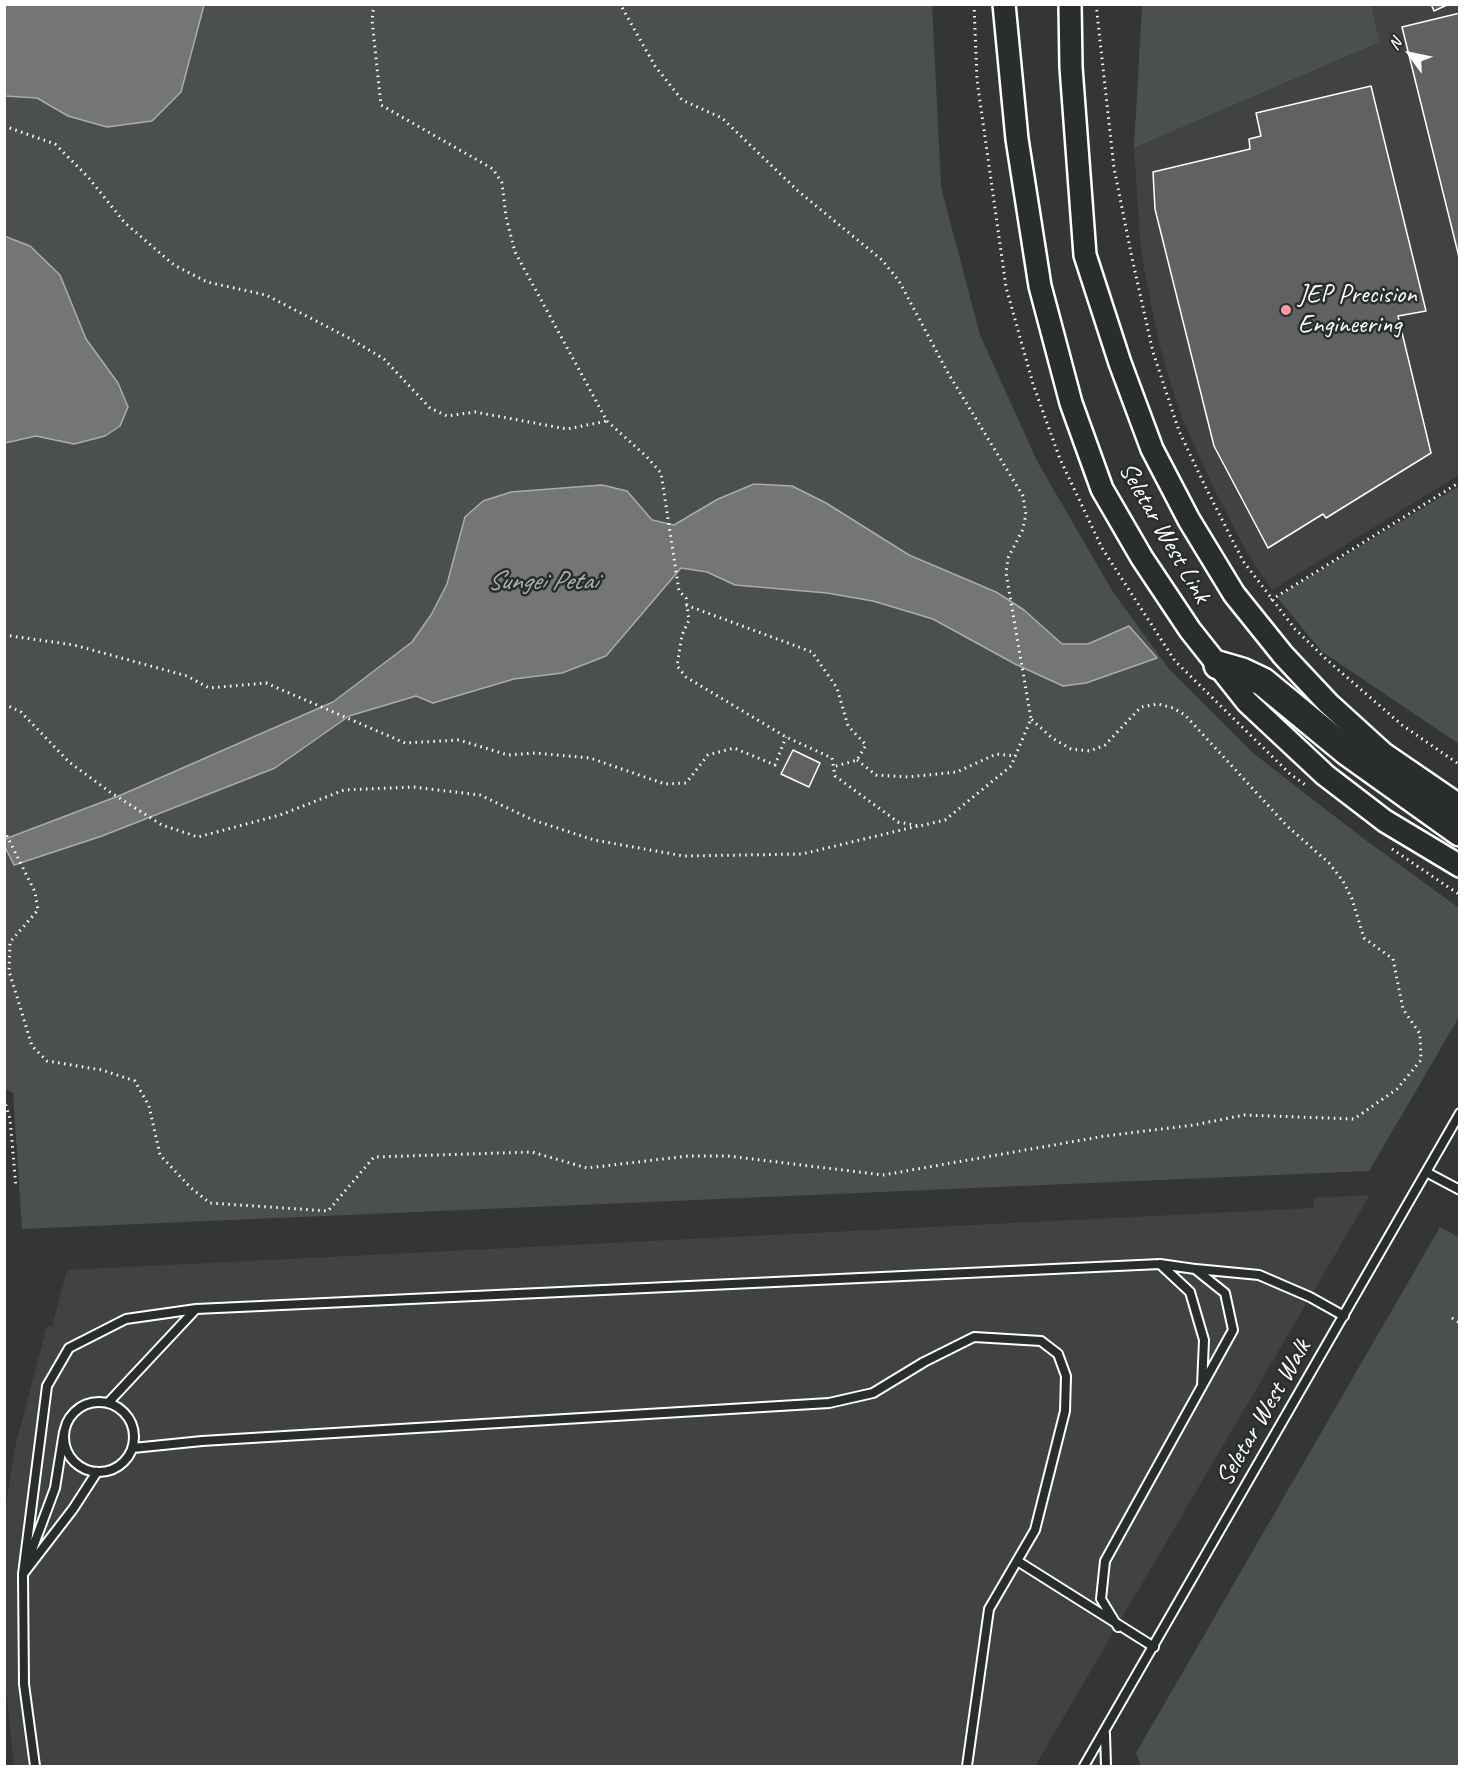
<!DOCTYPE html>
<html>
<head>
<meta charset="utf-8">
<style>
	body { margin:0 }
	#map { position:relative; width:1464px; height:1771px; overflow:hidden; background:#333536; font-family:Caveat,sans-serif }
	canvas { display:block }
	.frame { position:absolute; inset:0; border:6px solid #fff; pointer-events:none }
	.north { position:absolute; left:1380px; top:24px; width:60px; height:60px; -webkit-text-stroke:4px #2a2d2e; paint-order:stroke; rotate:303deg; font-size:16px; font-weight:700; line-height:24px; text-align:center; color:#fff }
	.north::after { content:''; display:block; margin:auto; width:21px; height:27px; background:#fff; clip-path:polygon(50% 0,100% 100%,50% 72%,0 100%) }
</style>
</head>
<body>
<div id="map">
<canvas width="1464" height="1771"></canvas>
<div class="frame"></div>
<div class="north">N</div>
</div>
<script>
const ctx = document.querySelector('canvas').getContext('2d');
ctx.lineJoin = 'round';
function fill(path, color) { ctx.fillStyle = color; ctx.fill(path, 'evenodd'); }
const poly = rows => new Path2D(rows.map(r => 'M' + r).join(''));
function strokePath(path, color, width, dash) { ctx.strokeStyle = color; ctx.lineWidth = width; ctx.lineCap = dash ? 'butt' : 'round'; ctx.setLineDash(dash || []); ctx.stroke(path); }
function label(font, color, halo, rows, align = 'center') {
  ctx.font = font + ' Caveat,sans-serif'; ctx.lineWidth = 5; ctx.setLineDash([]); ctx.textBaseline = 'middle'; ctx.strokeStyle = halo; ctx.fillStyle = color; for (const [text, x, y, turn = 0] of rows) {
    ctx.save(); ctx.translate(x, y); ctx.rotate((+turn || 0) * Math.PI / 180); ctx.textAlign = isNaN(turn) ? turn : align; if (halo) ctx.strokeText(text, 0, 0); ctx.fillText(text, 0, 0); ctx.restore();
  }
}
fill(poly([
	[1371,5,1459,5,1459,475,1272,590,1248,554,1215,491,1182,418,1172,387,1160,347,1146,280,1140,241,1134,148,1380,42],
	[1370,1195,1035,1766,14,1766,4,1670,6,1507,14,1451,47,1326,52,1327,67,1270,1314,1208,1314,1198]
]), '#404243');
fill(poly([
	[4,5,932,5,941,187,980,335,1037,461,1113,592,1169,669,1253,753,1360,836,1459,908,1459,1017,1369,1171,22,1229,13,1093,4,1088],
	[1142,5,1371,5,1380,42,1134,148],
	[1459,486,1459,744,1321,651,1277,597],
	[1440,1227,1460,1238,1459,1766,1141,1766,1136,1753]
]), '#4c4f50');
const water = poly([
	[4,5,5,4,204,5,181,92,152,121,107,127,68,116,37,98,5,96,4,5],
	[4,236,30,246,60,275,86,339,118,383,128,407,120,426,105,436,74,444,36,436,5,443,4,236],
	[754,484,792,486,826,503,909,555,996,592,1024,610,1062,644,1088,644,1129,626,1157,658,1086,683,1063,686,1015,664,933,619,873,601,827,593,735,585,707,572,681,568,606,656,562,673,514,679,433,703,416,696,349,716,275,768,102,836,14,865,5,847,5,839,121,795,333,702,412,642,431,615,447,584,465,517,483,501,511,492,602,485,627,491,652,520,674,525,718,499,754,484]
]);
fill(water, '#737576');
strokePath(water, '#abacad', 1.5);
const building = poly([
	[1431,4,1449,4,1434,11,1431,4],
	[1460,13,1460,261,1402,27,1460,13],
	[1371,86,1426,311,1398,316,1431,453,1326,518,1323,514,1268,548,1214,446,1155,209,1153,172,1250,149,1249,139,1261,136,1256,113,1371,86],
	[793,750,820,763,809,787,781,774,793,750]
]);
fill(building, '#5f6162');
strokePath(building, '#fff', 1.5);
const lane = poly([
	[1426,1172,1460,1190],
	[1160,1264,1190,1292,1204,1340,1202,1386],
	[1196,1269,1259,1275,1310,1297,1344,1316],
	'64 1437a35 35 0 1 1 70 0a35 35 0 1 1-70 0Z',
	[108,1403,196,1309],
	[133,1448,202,1441,829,1403,873,1393,924,1362,974,1337,1041,1341,1058,1354,1066,1376,1065,1411,1035,1530,989,1609,967,1766],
	[97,1472,73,1509,23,1574,47,1386,69,1348,126,1319,196,1309,1160,1264,1195,1269,1225,1293,1233,1330,1105,1561,1101,1599,1118,1627],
	[1019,1562,1154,1647],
	[1105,1734,1106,1766],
	[35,1766,24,1684,23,1574,55,1488,64,1432],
	[1084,1766,1460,1113]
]);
const secondary = poly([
	[1004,4,1017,139,1040,286,1071,403,1102,489,1142,558,1190,630,1247,702,1325,775,1385,821,1460,866],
	[1070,4,1071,67,1085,255,1120,363,1152,449,1189,520,1234,594,1283,655,1328,703,1384,754,1460,806]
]);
const highway = poly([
	[1218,665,1242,672,1263,682,1348,752,1460,832]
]);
strokePath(lane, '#fff', 12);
strokePath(secondary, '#fff', 26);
strokePath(highway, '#fff', 32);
strokePath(poly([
	[374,4,372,20,381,105,493,169,502,183,506,217,515,252,607,421,647,457,661,473,679,591,686,598,689,620,682,635,677,666,686,677,786,737,832,758,835,776,898,822,920,826,945,820,1011,766,1031,719,1006,573,1008,558,1022,531,1026,515,1023,496,948,373,899,281,882,260,798,191,722,118,682,100,655,66,620,4],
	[974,4,977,80,1006,287,1033,384,1060,459,1102,548,1175,661,1290,774,1307,786],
	[1096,4,1114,168,1132,258,1153,352,1179,431,1206,488,1243,561,1295,629,1327,660,1402,725,1460,765],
	[4,126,55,144,88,177,125,223,174,265,207,282,266,295,349,338,384,359,430,408,447,416,475,412,567,429,607,421],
	[1271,600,1460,482],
	[686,605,812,652,837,688,848,726,866,745,857,760,833,767],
	[4,635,74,645,187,676,209,688,266,683,405,743,459,740,508,755,535,753,590,758,665,784,686,783,708,755,734,748,775,765,786,737],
	[4,704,21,712,69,762,110,792,162,825,198,837,280,815,344,790,413,787,480,795,533,820,594,840,684,856,802,854,918,826],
	[857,760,876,775,908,777,957,772,996,754,1016,756],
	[4,830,35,892,38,910,10,942,9,971,32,1046,47,1061,102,1070,135,1081,149,1106,160,1155,191,1188,210,1203,328,1211,374,1157,532,1152,587,1168,688,1156,728,1156,883,1175,1105,1136,1194,1125,1244,1115,1354,1119,1397,1089,1421,1060,1420,1034,1403,1009,1393,959,1364,938,1352,899,1343,881,1329,863,1287,826,1185,715,1173,708,1158,704,1141,707,1105,745,1090,751,1071,749,1052,738,1031,719],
	[1392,849,1460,895],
	[4,1099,10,1119,16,1187],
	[1452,1318,1460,1323]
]), '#fff', 3, [1.5, 4.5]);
strokePath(lane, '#2a2d2e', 8);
strokePath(secondary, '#2a2d2e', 21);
strokePath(highway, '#2a2d2e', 27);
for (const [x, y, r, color] of [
	[1286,310,6,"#ff9aa2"]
]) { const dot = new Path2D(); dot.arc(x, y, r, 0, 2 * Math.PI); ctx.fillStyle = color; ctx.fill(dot); strokePath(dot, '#2a2d2e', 2); }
label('26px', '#fff', '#2a2d2e', [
	["JEP Precision",1298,295],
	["Engineering",1298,325]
], 'left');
label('26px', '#fff', '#2a2d2e', [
	["Seletar West Link",1164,533,60],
	["Seletar West Walk",1264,1413,-60]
]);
label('italic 27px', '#b2b3b4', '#2a2d2e', [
	["Sungei Petai",542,582]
]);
</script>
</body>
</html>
